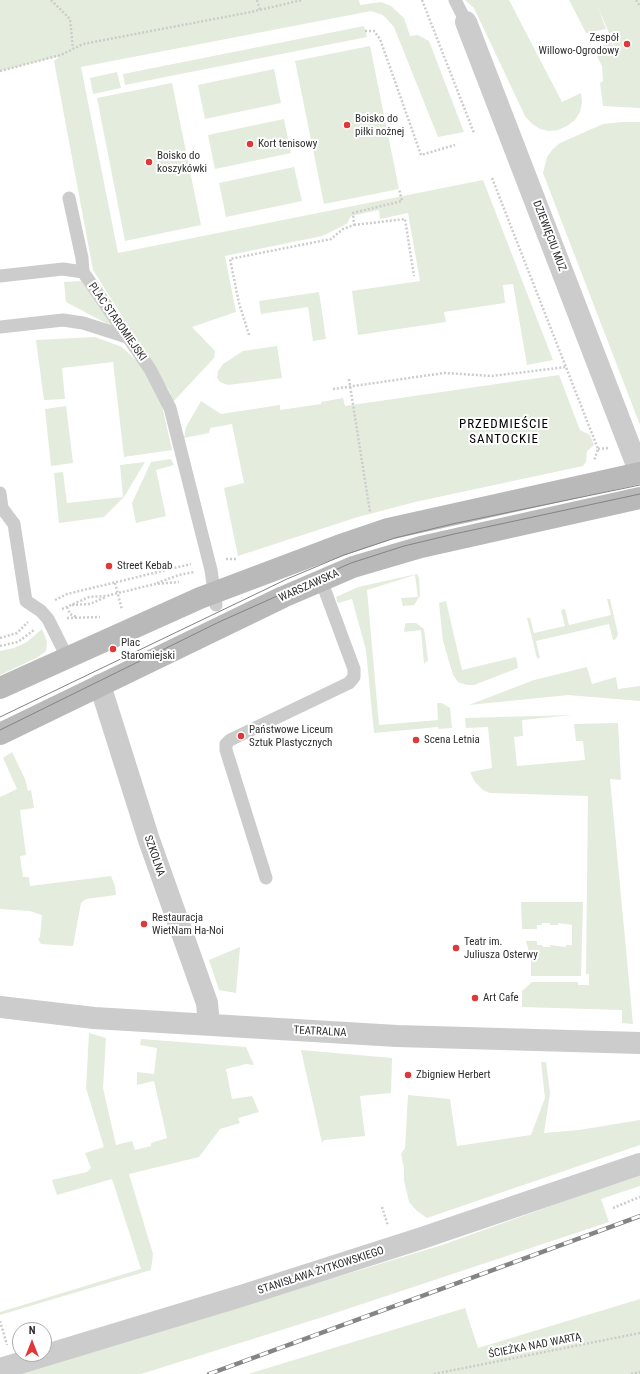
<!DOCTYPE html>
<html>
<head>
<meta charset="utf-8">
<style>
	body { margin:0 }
	#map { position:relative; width:640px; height:1374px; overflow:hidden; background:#fff; font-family:"Roboto Condensed",sans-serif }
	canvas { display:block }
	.north { position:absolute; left:12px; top:1322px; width:40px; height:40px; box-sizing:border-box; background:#fff; border:1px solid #acacac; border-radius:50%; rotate:0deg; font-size:11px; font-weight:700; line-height:16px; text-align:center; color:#2f2f2f }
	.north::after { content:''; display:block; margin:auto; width:14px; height:18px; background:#e03739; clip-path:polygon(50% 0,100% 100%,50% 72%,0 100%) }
</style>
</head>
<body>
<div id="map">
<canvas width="640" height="1374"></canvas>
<div class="north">N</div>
</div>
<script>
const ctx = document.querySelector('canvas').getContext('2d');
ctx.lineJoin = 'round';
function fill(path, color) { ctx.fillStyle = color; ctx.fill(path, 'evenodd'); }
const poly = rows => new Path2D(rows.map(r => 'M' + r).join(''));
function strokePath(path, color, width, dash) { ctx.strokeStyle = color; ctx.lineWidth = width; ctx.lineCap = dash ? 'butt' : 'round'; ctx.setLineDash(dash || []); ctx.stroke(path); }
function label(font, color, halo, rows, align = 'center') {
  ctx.font = font + ' "Roboto Condensed",sans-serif'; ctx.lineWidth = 4; ctx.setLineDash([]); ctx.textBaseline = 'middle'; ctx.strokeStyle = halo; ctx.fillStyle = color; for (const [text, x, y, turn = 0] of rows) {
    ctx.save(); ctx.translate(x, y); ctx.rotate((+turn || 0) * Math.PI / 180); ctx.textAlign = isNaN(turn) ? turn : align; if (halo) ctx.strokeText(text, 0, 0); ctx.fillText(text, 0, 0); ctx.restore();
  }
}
fill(poly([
	[0,0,359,0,360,5,381,2,391,6,404,18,410,36,418,35,429,41,464,132,438,137,394,27,383,15,371,11,81,67,118,253,483,180,553,360,527,365,513,284,503,285,505,303,444,312,446,322,358,335,352,291,420,281,408,213,380,219,379,210,351,216,347,224,322,236,225,256,236,312,192,327,215,351,214,358,173,402,170,392,93,270,54,61,60,56,0,71],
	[465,0,509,0,562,102,581,93,582,102,580,112,575,120,567,126,558,130,549,131,540,129,531,123,525,116,474,8],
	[569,0,640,0,640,108,603,106,600,83,603,81,602,66,594,50,611,41,620,59,597,5,606,29,586,33],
	[364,26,367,37,125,85,123,74],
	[370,46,399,189,324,204,295,61],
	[274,69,281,103,205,119,198,85],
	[117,72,121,88,93,94,90,78],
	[172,83,201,225,125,241,97,98],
	[284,119,291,153,215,169,208,135],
	[623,122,640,122,640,425,543,173,547,157,552,150,560,143,603,124],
	[294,167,302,201,226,217,219,183],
	[81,281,117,329,66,302,64,282],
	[319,292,326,339,313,341,308,307,261,314,259,301],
	[95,337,122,347,144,368,161,401,172,450,124,457,113,362,62,368,65,399,44,400,36,340],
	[277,346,282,378,228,385,220,382,217,378,218,371,223,364,243,351],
	[559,375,580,430,590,435,594,445,587,451,586,462,583,466,415,502,358,517,238,556,224,488,244,483,232,424,210,428,209,433,184,438,186,427,201,401,221,414,280,405,280,410,321,404,321,402,343,398,345,406],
	[66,406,73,463,51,466,45,409],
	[171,459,174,465,156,470,166,516,136,523,132,503,151,462],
	[145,462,124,497,104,517,59,523,54,473,63,472,67,503,123,497,120,465],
	[417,574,419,578,420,596,414,605,403,606,401,598,418,597,415,575,367,590,379,725,438,720,437,703,442,703,450,708,452,728,439,729,438,727,374,733,366,650,352,599,338,603,336,597,358,587],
	[607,599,610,599,618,634,616,639,613,640,609,624,536,641,540,658,537,658,527,618,530,618,534,633,565,626,561,610,565,609,569,625,611,615],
	[446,601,462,670,516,657,518,668,474,685,467,685,458,682,453,675,443,641,439,603],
	[407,623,416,623,424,629,428,660,424,664,421,630,404,632,405,624],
	[42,629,47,642,46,651,38,657,0,675,0,651,14,648,27,642],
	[587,667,592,684,616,677,618,689,640,686,640,701,568,695,469,705,534,680],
	[573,715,522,720,523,736,514,737,517,766,585,760,583,741,576,741,574,724,618,723,621,780,610,779,633,1024,622,1023,622,1010,522,1007,522,991,532,982,578,982,578,985,589,985,589,974,586,974,588,796,490,793,483,790,475,782,470,772,492,768,488,727,466,728,465,718],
	[12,752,25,779,28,791,31,790,34,808,20,810,26,855,20,856,23,877,29,877,30,886,111,876,115,886,116,895,86,899,81,903,73,946,41,944,38,939,40,937,42,915,30,911,0,909,0,797,17,789,3,758],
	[521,902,583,902,581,976,531,976,531,959,526,941,537,941,537,945,542,945,543,947,550,947,550,945,566,947,566,945,572,945,572,925,558,923,558,925,550,925,550,923,542,923,542,925,537,925,537,929,522,929],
	[240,947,236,993,219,990,209,960],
	[89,1033,106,1038,103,1088,116,1145,132,1141,135,1150,151,1146,151,1143,167,1138,154,1081,137,1085,137,1072,154,1074,157,1048,140,1045,141,1039,246,1047,254,1065,246,1064,226,1069,232,1099,252,1096,259,1112,238,1118,240,1123,220,1129,199,1157,129,1174,153,1254,151,1270,0,1315,0,1312,141,1269,112,1179,57,1195,52,1180,87,1172,91,1168,85,1153,104,1147,86,1088],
	[301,1050,392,1058,391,1093,360,1096,365,1136,324,1140,322,1143],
	[541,1062,546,1062,550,1093,544,1133,579,1130,640,1120,640,1145,427,1218,417,1211,409,1202,404,1180,404,1168,401,1154,405,1148,408,1095,450,1099,457,1146,531,1135,545,1098],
	[640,1174,640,1186,601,1199,609,1222,326,1316,141,1374,18,1374,442,1245],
	[640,1299,640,1374,248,1374,465,1308,478,1348]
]), '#e4ecdd');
strokePath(poly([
	[51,0,70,19,73,49],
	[257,0,260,10],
	[422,0,474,133],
	[636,0,640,6],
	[365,31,374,31,380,39,421,155,455,145],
	[0,71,61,55,83,44,251,12,302,0],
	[492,178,598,449,594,461],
	[354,225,405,219,414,276],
	[249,335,239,303,230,259,331,239,343,229,354,225,353,213,402,201,399,189],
	[349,379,370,512],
	[333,389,444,373,492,376,566,367],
	[598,449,608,448],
	[226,559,237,559],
	[115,583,122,610],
	[157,583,179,575,194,572],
	[55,600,67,594,191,564],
	[72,605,90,604,106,597],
	[67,607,70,614,76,617],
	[62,609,89,597,106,596,155,584,179,582],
	[67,618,100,617],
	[0,638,17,633,28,622],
	[0,646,18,642,34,630],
	[382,1207,388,1226],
	[613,1208,640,1197],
	[0,1321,7,1345],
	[434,1374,640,1333],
	[631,1374,640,1372]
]), '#ccc', 2.5, [2, 2]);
strokePath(poly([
	[455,0,466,22],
	[69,198,82,258,83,272,150,369,170,408,211,570,216,605],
	[0,276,63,269,83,272],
	[0,327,63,320,83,323,127,337],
	[0,493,2,508,14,524,26,601,41,611,48,619,67,657],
	[266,878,226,750,226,744,230,740,349,683,354,677,354,669,321,580]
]), '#ccc', 13);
strokePath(poly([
	[466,22,640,473],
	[100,685,149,840,207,1003,209,1025],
	[0,1007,94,1018,397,1036,640,1043]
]), '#ccc', 22);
strokePath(poly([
	[0,1369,241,1296,422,1238,640,1164]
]), '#ccc', 22);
strokePath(poly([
	[0,688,200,598,338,546,388,529,640,473],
	[0,734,283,597,353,567,421,547,640,498]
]), '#b9b9b9', 22);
strokePath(poly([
	[0,717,287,579,344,555,395,538,452,524,640,485],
	[0,730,219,622,351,563,404,546,454,534,640,494]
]), '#848484', 1);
const rail = poly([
	[209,1374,640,1216]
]);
strokePath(rail, '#848484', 4.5);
strokePath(rail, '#fff', 3, [9]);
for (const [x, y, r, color] of [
	[627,44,4,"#e03739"],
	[347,125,4,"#e03739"],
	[250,144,4,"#e03739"],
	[149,162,4,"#e03739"],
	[109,566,4,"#e03739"],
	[113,649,4,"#e03739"],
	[241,736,4,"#e03739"],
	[416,740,4,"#e03739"],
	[144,924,4,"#e03739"],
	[456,948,4,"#e03739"],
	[475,998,4,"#e03739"],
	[408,1075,4,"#e03739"]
]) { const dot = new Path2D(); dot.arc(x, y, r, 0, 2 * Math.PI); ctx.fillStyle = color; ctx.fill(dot); strokePath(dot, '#fff', 1.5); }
label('11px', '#2f2f2f', '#fff', [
	["Zespół",619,38,"right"],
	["Willowo-Ogrodowy",619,51,"right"],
	["Boisko do",355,119],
	["piłki nożnej",355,132],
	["Kort tenisowy",258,144],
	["Boisko do",157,156],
	["koszykówki",157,169],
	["Street Kebab",117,566],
	["Plac",121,643],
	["Staromiejski",121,656],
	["Państwowe Liceum",249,730],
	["Sztuk Plastycznych",249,743],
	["Scena Letnia",424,740],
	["Restauracja",152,918],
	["WietNam Ha-Noi",152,931],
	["Teatr im.",464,942],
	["Juliusza Osterwy",464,955],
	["Art Cafe",483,998],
	["Zbigniew Herbert",416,1075]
], 'left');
label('11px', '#2f2f2f', '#fff', [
	["DZIEWIĘCIU MUZ",549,236,69],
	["PLAC STAROMIEJSKI",117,322,55],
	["WARSZAWSKA",309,586,-24],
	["SZKOLNA",154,856,71],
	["TEATRALNA",320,1032,3],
	["STANISŁAWA ŻYTKOWSKIEGO",321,1271,-18],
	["ŚCIEŻKA NAD WARTĄ",535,1346,-11]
]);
ctx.letterSpacing = '1px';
label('13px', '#000', '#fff', [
	["PRZEDMIEŚCIE",504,425],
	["SANTOCKIE",504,440]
]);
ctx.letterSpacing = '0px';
</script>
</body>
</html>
